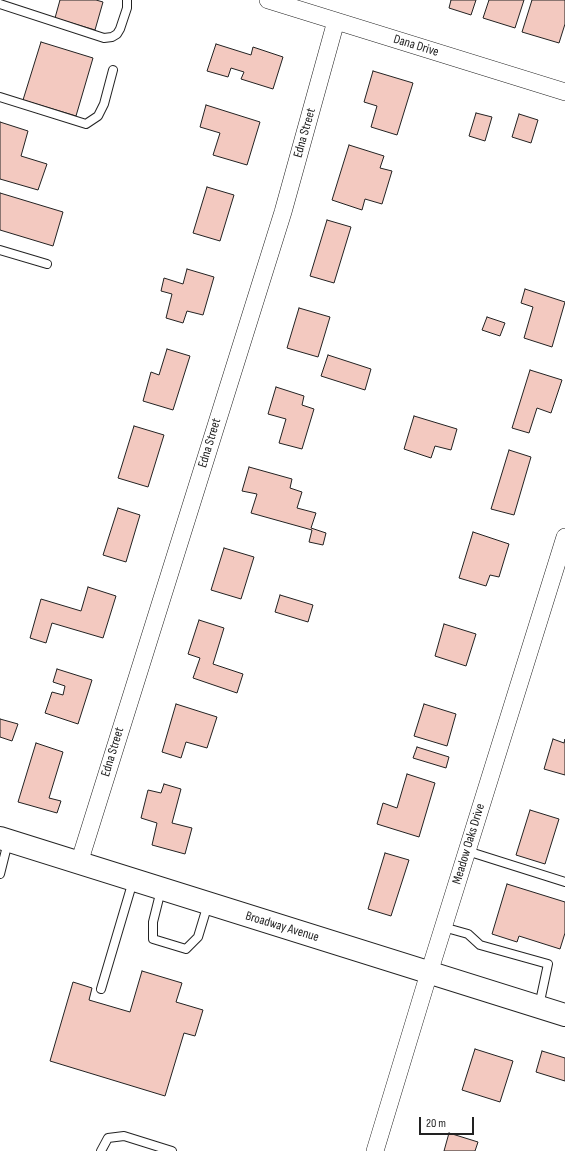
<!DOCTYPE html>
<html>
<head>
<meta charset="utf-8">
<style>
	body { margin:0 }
	#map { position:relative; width:565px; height:1151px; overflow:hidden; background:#fff; font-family:"Sofia Sans Condensed",sans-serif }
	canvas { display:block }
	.scale { position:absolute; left:419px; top:1117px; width:55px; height:18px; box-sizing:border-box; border:2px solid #222; border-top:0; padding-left:5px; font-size:12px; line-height:14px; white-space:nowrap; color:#222; -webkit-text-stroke:3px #fff; paint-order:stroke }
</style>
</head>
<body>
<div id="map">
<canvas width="565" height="1151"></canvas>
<div class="scale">20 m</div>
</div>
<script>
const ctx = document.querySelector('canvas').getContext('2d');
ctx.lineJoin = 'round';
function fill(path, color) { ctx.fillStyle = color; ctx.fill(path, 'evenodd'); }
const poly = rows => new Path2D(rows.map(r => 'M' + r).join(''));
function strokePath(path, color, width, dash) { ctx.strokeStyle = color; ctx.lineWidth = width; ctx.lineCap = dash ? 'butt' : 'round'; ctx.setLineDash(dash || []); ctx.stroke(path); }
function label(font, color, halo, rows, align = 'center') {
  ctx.font = font + ' "Sofia Sans Condensed",sans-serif'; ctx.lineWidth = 3; ctx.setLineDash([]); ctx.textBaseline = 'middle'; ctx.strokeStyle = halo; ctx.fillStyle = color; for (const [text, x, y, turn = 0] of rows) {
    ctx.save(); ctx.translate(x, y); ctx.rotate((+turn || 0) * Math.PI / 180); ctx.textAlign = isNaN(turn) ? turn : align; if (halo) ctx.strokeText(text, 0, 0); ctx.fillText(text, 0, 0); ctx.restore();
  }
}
const building = poly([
	[60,0,96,0,103,2,95,30,55,18,60,0],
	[451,0,476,0,471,15,449,8,451,0],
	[489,0,524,0,515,28,483,18,489,0],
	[532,0,565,0,565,24,559,43,522,32,532,0],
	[41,42,93,58,76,116,23,100,41,42],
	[216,44,251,55,253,47,283,57,273,89,241,79,244,72,231,68,228,77,207,71,216,44],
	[373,71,413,83,397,135,371,127,377,106,364,102,373,71],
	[206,105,260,122,247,165,213,155,220,133,200,127,206,105],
	[476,113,492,117,485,141,469,136,476,113],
	[519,114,538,120,531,143,512,137,519,114],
	[0,122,28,131,21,156,47,164,38,190,0,179,0,122],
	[349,145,384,156,380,168,392,171,382,204,365,199,362,210,332,200,349,145],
	[207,187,234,195,220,241,193,233,207,187],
	[0,193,63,212,53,246,0,230,0,193],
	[327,220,351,227,334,283,310,276,327,220],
	[187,269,214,277,203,315,187,311,183,323,166,318,172,294,161,291,164,278,183,284,187,269],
	[525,289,565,302,552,347,524,338,533,307,521,303,525,289],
	[299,308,330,317,318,357,287,348,299,308],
	[487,317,505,323,500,336,482,330,487,317],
	[167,349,190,356,173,410,143,401,151,372,159,375,167,349],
	[328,355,371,369,365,390,321,376,328,355],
	[530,370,562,380,551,413,537,408,529,433,512,428,530,370],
	[276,387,304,396,302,405,314,409,302,449,279,443,286,419,268,414,276,387],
	[414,416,457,429,451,450,435,446,431,458,404,449,414,416],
	[134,426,164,435,148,487,118,478,134,426],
	[509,450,531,457,514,515,491,509,509,450],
	[249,467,292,479,290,488,302,492,297,508,316,513,311,528,326,533,323,545,309,542,312,530,251,513,257,494,242,491,249,467],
	[118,508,140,515,126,562,103,555,118,508],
	[473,532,509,544,499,577,490,575,486,586,459,578,473,532],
	[224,548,254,557,241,599,211,590,224,548],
	[88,587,116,596,103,638,52,623,46,643,30,638,41,599,81,611,88,587],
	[280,595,313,605,308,622,275,612,280,595],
	[199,620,224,628,213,664,243,674,237,693,193,678,200,658,188,654,199,620],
	[444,624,476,634,466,666,435,656,444,624],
	[57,669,92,680,78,724,45,713,52,692,63,695,65,686,53,682,57,669],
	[176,704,217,717,207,748,186,742,181,758,162,752,176,704],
	[424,704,456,714,447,746,414,736,424,704],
	[0,719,18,724,12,741,0,737,0,719],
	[553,739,564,743,565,739,565,775,544,769,553,739],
	[36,743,63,752,49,798,61,801,57,813,18,802,36,743],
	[417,747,449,757,446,768,413,758,417,747],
	[407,774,435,783,419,837,377,824,383,803,397,808,407,774],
	[164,784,181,789,172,823,192,828,185,854,152,845,157,823,141,818,148,790,161,793,164,784],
	[530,810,559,819,545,864,516,855,530,810],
	[385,853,409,860,391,916,368,909,385,853],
	[507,884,565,902,565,933,560,949,519,936,517,942,492,934,507,884],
	[142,971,182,983,176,1002,203,1010,195,1036,184,1033,165,1096,50,1061,73,982,92,988,89,1000,130,1012,142,971],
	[475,1049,513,1061,500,1102,462,1090,475,1049],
	[542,1051,565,1058,565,1081,536,1072,542,1051],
	[449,1133,478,1142,475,1151,444,1151,449,1133]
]);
fill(building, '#f3c9c0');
strokePath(building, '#222', 1);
const lane = poly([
	[0,4,104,38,112,37,117,34,120,29,127,8,127,0],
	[0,97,86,124,98,116,104,104,113,70],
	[0,250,47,264],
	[467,851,565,882],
	[0,874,8,842],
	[161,890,153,922,153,939,186,949,198,937,208,904],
	[443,927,468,934,480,945,548,964,539,1006],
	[101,989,133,881],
	[101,1151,108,1138,124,1136,172,1151]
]);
const street = poly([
	[268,0,565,92],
	[79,863,283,212,336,21],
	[375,1151,429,973,565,537]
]);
const secondary = poly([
	[0,838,565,1015]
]);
strokePath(lane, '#222', 10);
strokePath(street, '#222', 18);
strokePath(secondary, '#222', 24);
strokePath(lane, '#fff', 8);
strokePath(street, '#fff', 17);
strokePath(secondary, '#fff', 22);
label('13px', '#222', '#fff', [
	["Dana Drive",416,46,17],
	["Edna Street",305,133,-74],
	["Edna Street",210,443,-73],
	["Edna Street",113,752,-73],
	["Meadow Oaks Drive",469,844,-73],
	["Broadway Avenue",282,927,17]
]);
</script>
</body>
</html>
